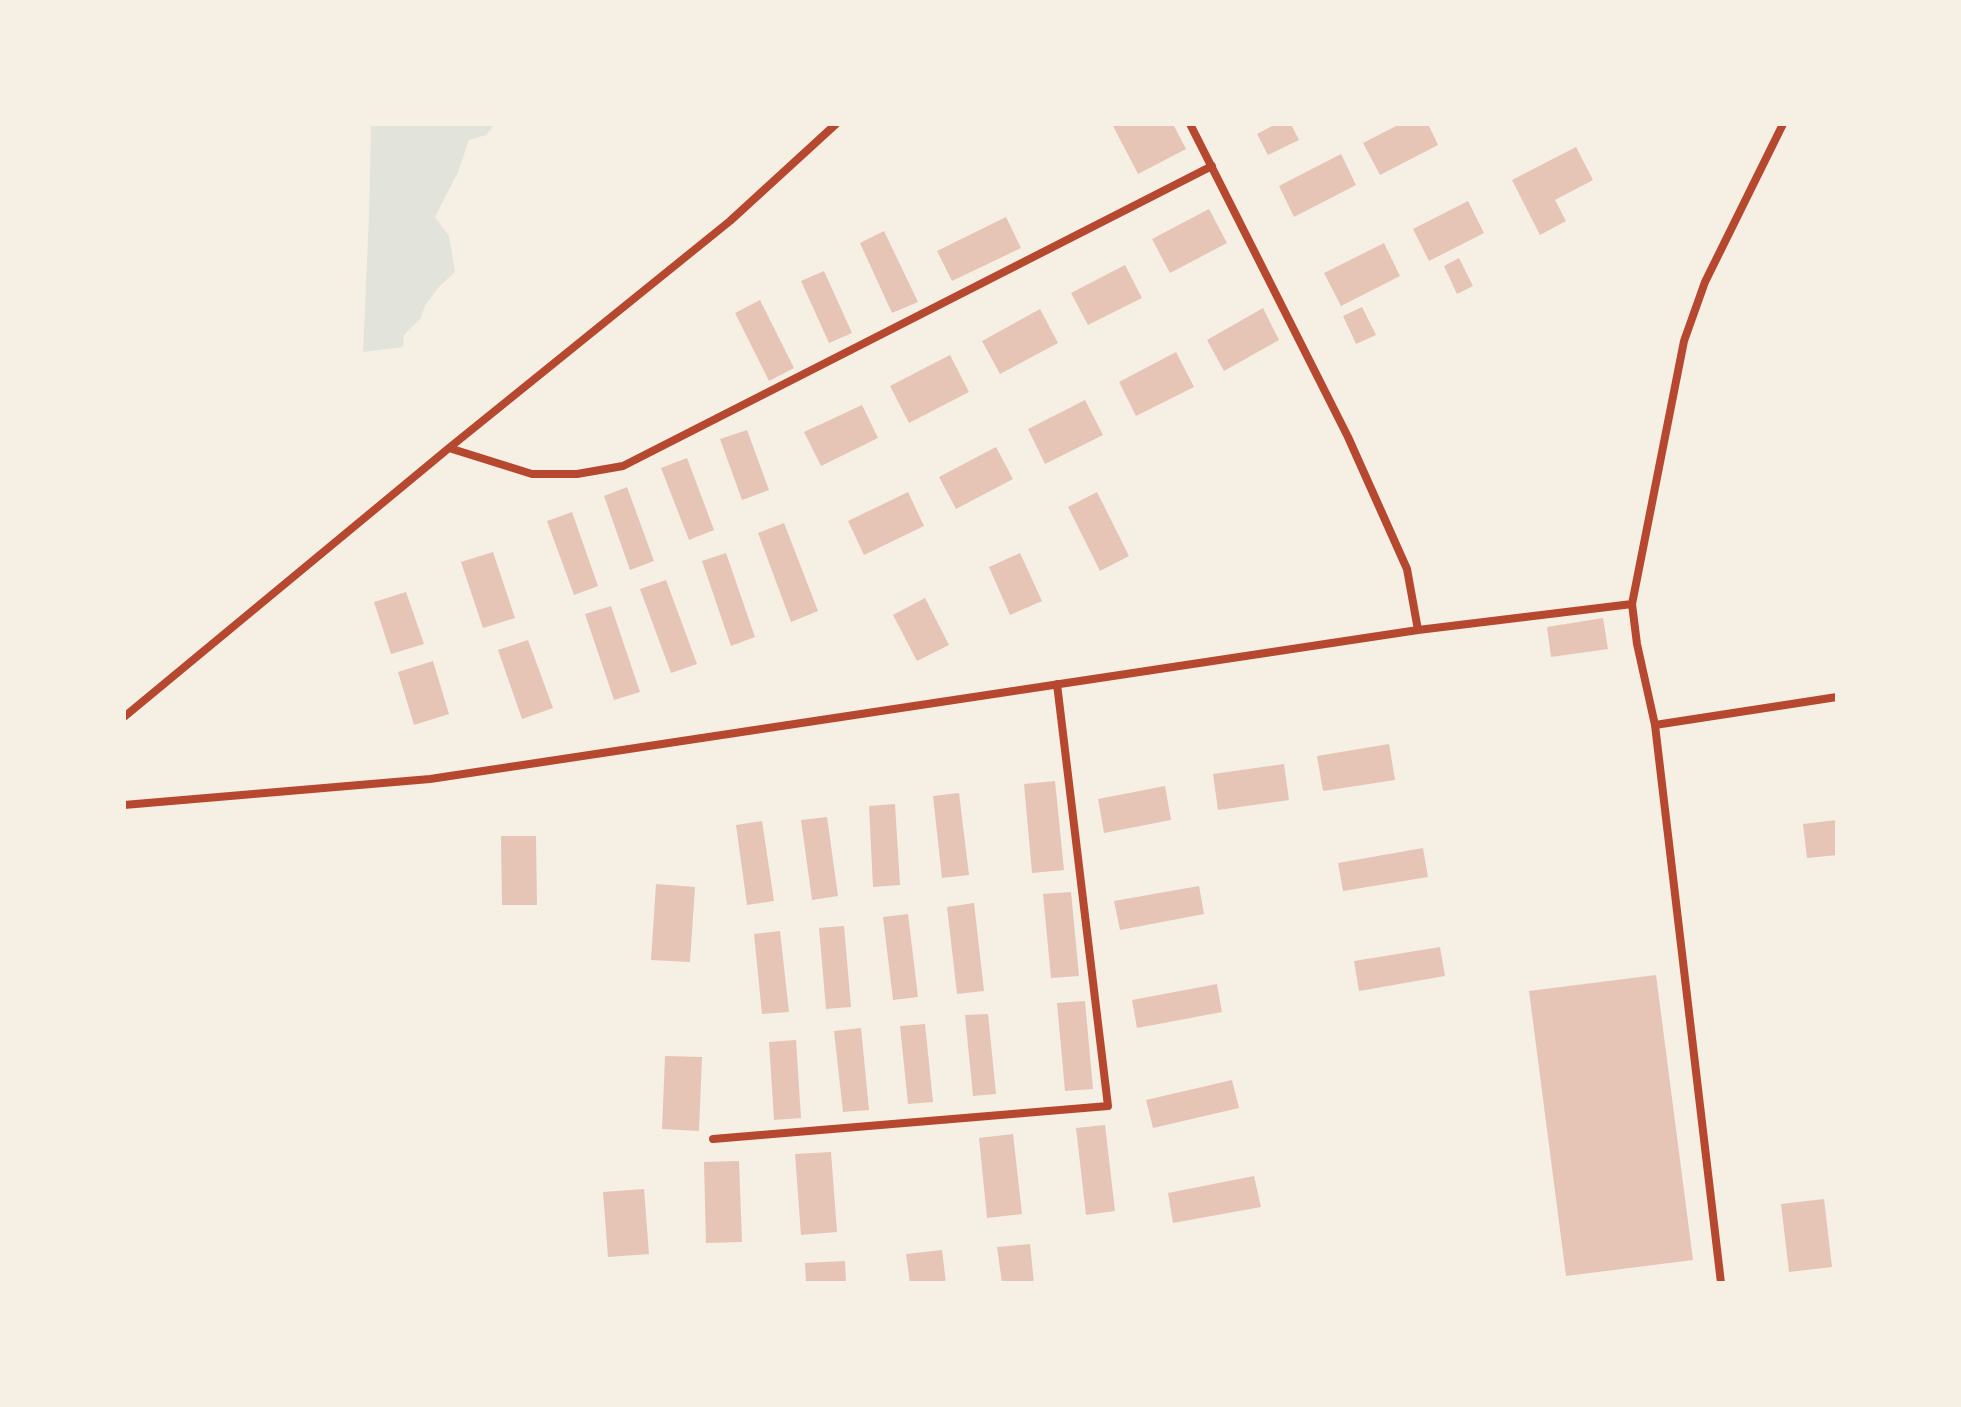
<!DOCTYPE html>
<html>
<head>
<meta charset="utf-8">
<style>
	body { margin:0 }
	#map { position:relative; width:1961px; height:1407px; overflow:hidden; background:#f6efe4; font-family:"IBM Plex Sans",sans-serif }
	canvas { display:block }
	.frame { position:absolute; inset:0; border:126px solid #f6efe4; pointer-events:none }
</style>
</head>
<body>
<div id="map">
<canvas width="1961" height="1407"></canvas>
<div class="frame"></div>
</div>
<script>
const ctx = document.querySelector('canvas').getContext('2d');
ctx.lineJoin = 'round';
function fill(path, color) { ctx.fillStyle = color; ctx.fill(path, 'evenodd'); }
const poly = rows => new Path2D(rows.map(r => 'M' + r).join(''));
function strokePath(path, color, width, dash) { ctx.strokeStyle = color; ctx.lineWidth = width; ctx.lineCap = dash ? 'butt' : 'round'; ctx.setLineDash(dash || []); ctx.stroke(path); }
fill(poly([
	[371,124,495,124,486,135,469,140,458,172,435,217,449,236,455,272,439,287,426,304,420,319,404,335,403,347,363,352,369,215]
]), '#e2e4dc');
fill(poly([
	[1112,124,1173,124,1186,149,1138,174],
	[1276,124,1291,124,1299,140,1268,155,1257,134],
	[1400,124,1428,124,1438,145,1380,175,1363,143],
	[1576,147,1593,180,1555,200,1566,221,1540,235,1512,180],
	[1341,154,1356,185,1294,217,1279,186],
	[1468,201,1484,233,1429,261,1413,229],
	[1209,209,1227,243,1170,273,1152,239],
	[1006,217,1021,248,952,281,937,251],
	[884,231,918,302,892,313,860,243],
	[1384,243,1400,276,1341,306,1324,273],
	[1459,258,1473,286,1457,294,1444,266],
	[1125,265,1142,298,1088,325,1071,293],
	[824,271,852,333,829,343,801,281],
	[760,300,794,368,769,381,735,313],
	[1362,307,1376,335,1356,344,1343,316],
	[1263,308,1279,340,1224,371,1207,340],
	[1040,309,1058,343,1000,374,982,341],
	[1176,352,1194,387,1136,416,1119,382],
	[950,355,969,392,909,423,890,386],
	[1085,400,1103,435,1045,464,1028,429],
	[862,405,878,438,821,466,804,432],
	[747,430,769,490,742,500,720,439],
	[996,447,1013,479,956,509,939,477],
	[687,458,714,530,689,540,661,468],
	[627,487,654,561,630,570,604,496],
	[908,492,924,526,864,555,848,521],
	[1097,492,1129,556,1100,571,1068,507],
	[572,512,598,586,574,595,547,521],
	[784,523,818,611,791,622,758,533],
	[493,552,515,618,483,628,461,562],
	[726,553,755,637,731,646,702,561],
	[1020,553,1042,601,1010,615,989,567],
	[666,580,697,664,671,673,640,589],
	[406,592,424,644,391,654,374,602],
	[925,598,949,645,917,661,893,615],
	[611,606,640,692,614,700,585,614],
	[1603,618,1608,649,1551,657,1547,627],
	[528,640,553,708,522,719,498,650],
	[433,661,449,714,414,725,398,672],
	[1389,744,1395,780,1323,791,1317,756],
	[1284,764,1289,800,1218,810,1213,774],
	[1055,781,1064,870,1032,873,1024,784],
	[1165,786,1171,820,1104,833,1098,799],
	[959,793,969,875,942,878,933,796],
	[895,804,900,885,873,887,869,806],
	[827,817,838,896,812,900,801,820],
	[1837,820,1837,855,1807,858,1803,824],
	[762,821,774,901,747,905,736,825],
	[501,836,536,836,537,905,502,905],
	[1423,848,1428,877,1343,891,1338,863],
	[656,884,695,887,690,962,651,960],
	[1199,886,1204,914,1120,930,1114,901],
	[1071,892,1079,976,1051,978,1043,894],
	[974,903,984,991,957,994,947,907],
	[908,914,918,997,893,1000,883,917],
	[844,926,851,1007,826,1009,819,928],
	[780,931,789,1012,762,1014,754,934],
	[1440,947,1445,976,1359,991,1354,961],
	[1656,975,1693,1260,1566,1276,1529,991],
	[1217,984,1222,1012,1137,1028,1132,1000],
	[1085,1001,1093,1089,1065,1091,1057,1003],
	[988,1014,996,1094,973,1096,965,1015],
	[925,1024,933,1102,908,1104,900,1026],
	[861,1028,869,1110,843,1112,834,1031],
	[796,1040,801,1118,774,1120,769,1042],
	[665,1056,702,1057,699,1131,662,1129],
	[1232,1080,1239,1108,1153,1128,1146,1100],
	[1105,1125,1115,1211,1086,1215,1076,1128],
	[1013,1134,1022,1214,987,1218,979,1138],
	[831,1152,837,1232,801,1235,795,1154],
	[739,1161,742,1242,706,1243,704,1162],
	[1254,1176,1261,1207,1173,1223,1168,1193],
	[644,1189,649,1254,608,1257,603,1192],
	[1824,1199,1832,1267,1789,1272,1781,1204],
	[1030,1244,1034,1283,1002,1283,997,1247],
	[942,1250,946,1283,910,1283,906,1254],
	[845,1261,846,1283,806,1283,805,1263]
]), '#e6c5b7');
strokePath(poly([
	[1190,124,1348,437,1407,569,1418,630],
	[449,448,532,474,577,474,623,466,1212,166],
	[124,717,449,448,730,221,836,124],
	[1655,725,1837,697],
	[124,805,430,779,1418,630,1632,604],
	[713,1139,1108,1106,1057,684],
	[1721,1283,1655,725,1637,644,1632,604,1684,341,1705,282,1783,124]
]), '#b5482f', 8);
</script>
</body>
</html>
